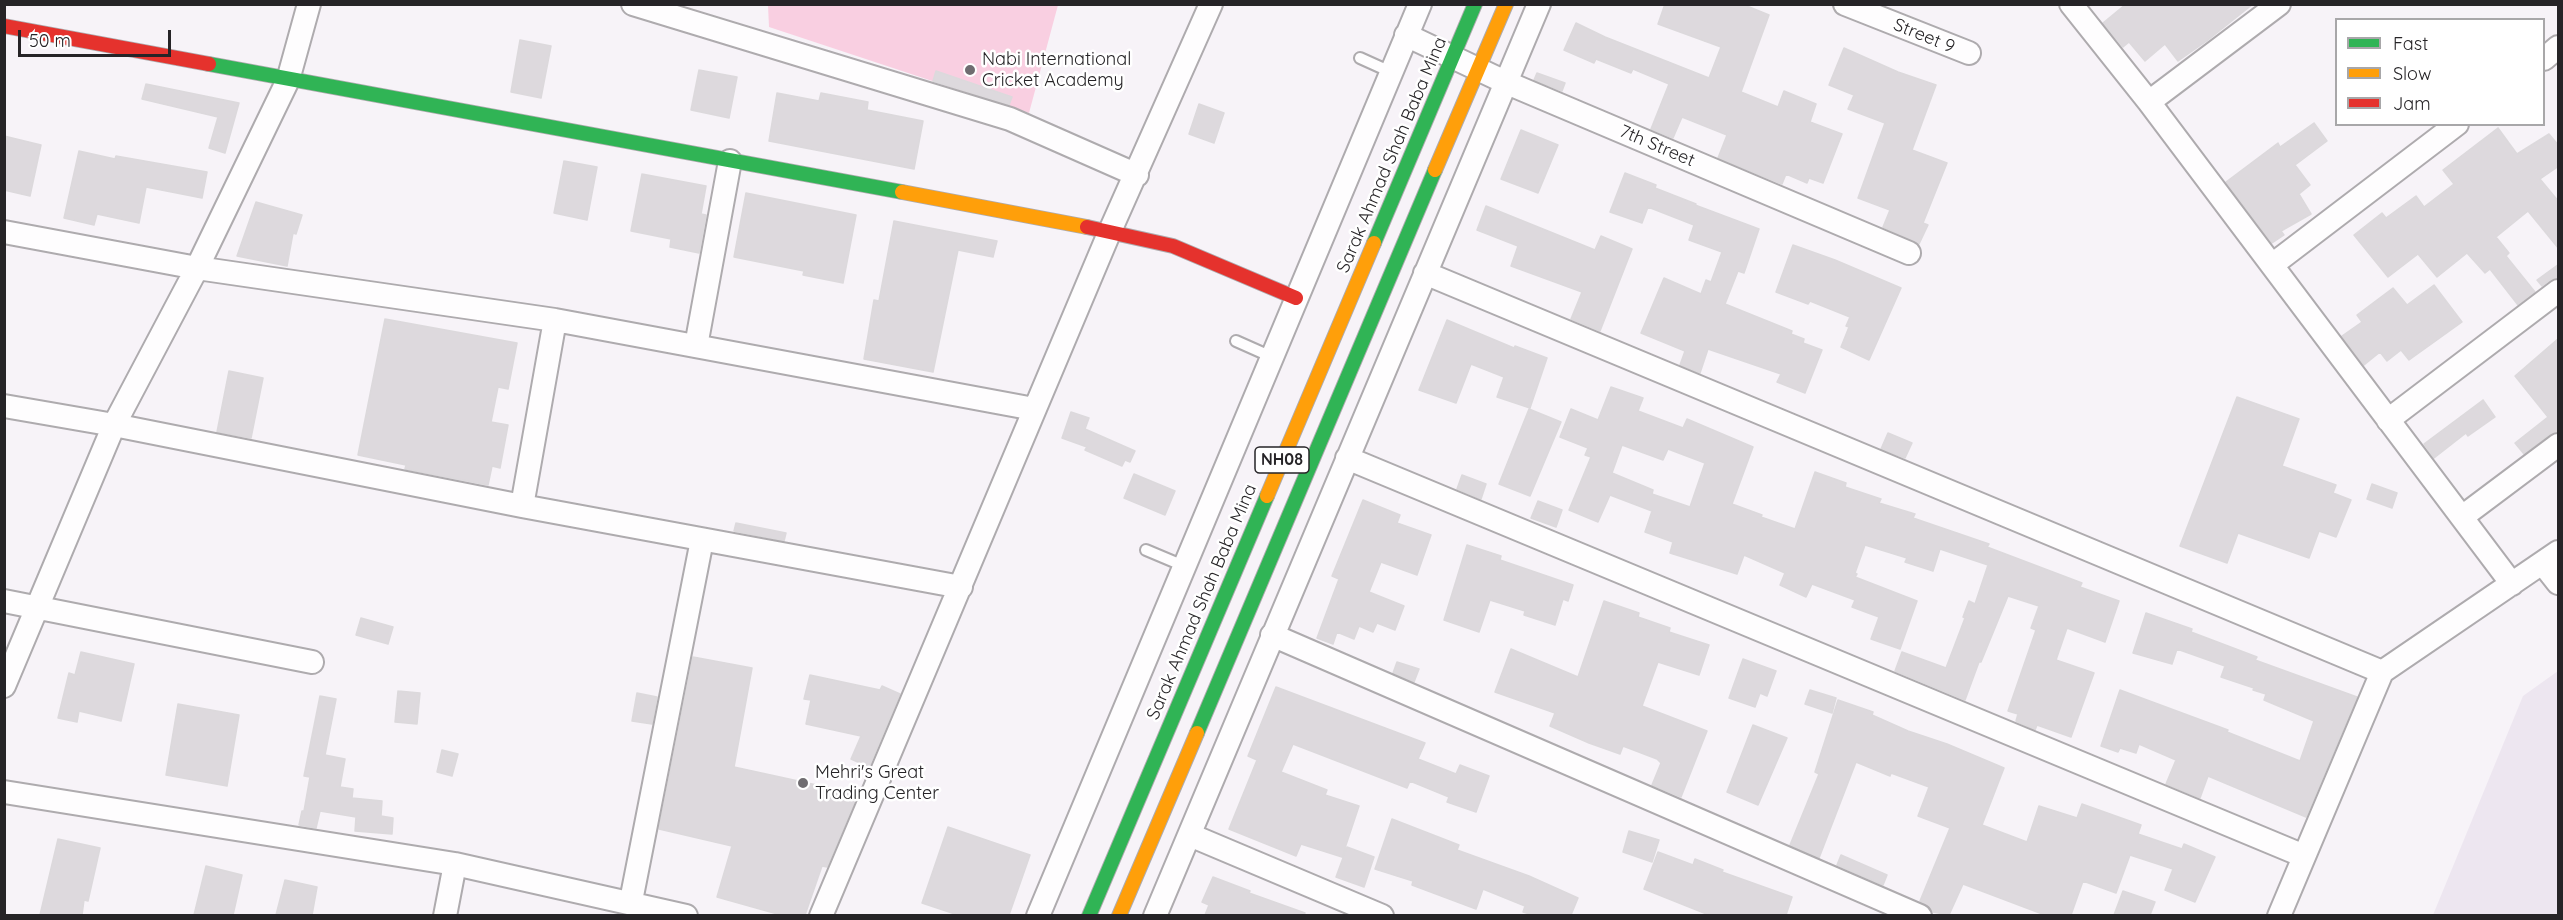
<!DOCTYPE html>
<html>
<head>
<meta charset="utf-8">
<style>
	body { margin:0 }
	#map { position:relative; width:2563px; height:920px; overflow:hidden; background:#f7f3f8; font-family:Quicksand,sans-serif }
	canvas { display:block }
	.frame { position:absolute; inset:0; border:6px solid #262427; pointer-events:none }
	.legend { position:absolute; left:2335px; top:18px; width:210px; height:108px; box-sizing:border-box; background:#fff; border:2px solid #a8a7a9; margin:0; padding:8px 10px; list-style:none; font-size:18px; color:#262427 }
	.legend li { display:flex; align-items:center; gap:12px; height:30px }
	.legend b { width:30px; border:2px solid #a8a7a9 }
	.scale { position:absolute; left:18px; top:30px; width:153px; height:27px; box-sizing:border-box; border:3px solid #262427; border-top:0; padding-left:8px; font-size:18px; line-height:21px; white-space:nowrap; color:#262427; -webkit-text-stroke:4px #fff; paint-order:stroke }
</style>
</head>
<body>
<div id="map">
<canvas width="2563" height="920"></canvas>
<div class="frame"></div>
<ul class="legend">
<li><b style="height:8px;background:#30b455"></b>Fast</li>
<li><b style="height:8px;background:#ff9f0a"></b>Slow</li>
<li><b style="height:8px;background:#e5322d"></b>Jam</li>
</ul>
<div class="scale">50 m</div>
</div>
<script>
const ctx = document.querySelector('canvas').getContext('2d');
ctx.lineJoin = 'round';
function fill(path, color) { ctx.fillStyle = color; ctx.fill(path, 'evenodd'); }
const poly = rows => new Path2D(rows.map(r => 'M' + r).join(''));
function strokePath(path, color, width, dash) { ctx.strokeStyle = color; ctx.lineWidth = width; ctx.lineCap = dash ? 'butt' : 'round'; ctx.setLineDash(dash || []); ctx.stroke(path); }
function label(font, color, halo, rows, align = 'center') {
  ctx.font = font + ' Quicksand,sans-serif'; ctx.lineWidth = 5; ctx.setLineDash([]); ctx.textBaseline = 'middle'; ctx.strokeStyle = halo; ctx.fillStyle = color; for (const [text, x, y, turn = 0] of rows) {
    ctx.save(); ctx.translate(x, y); ctx.rotate((+turn || 0) * Math.PI / 180); ctx.textAlign = isNaN(turn) ? turn : align; if (halo) ctx.strokeText(text, 0, 0); ctx.fillText(text, 0, 0); ctx.restore();
  }
}
fill(poly([
	[2558,671,2558,915,2433,915,2523,696]
]), '#ede6f0');
fill(poly([
	[768,5,1058,5,1029,113,769,27]
]), '#f9cfe1');
const building = poly([
	[1665,4,1742,4,1769,15,1741,92,1778,107,1784,91,1816,104,1810,122,1842,134,1823,183,1809,178,1807,183,1786,174,1782,184,1718,158,1727,135,1682,117,1673,138,1651,129,1669,84,1633,69,1631,73,1596,59,1594,63,1564,50,1576,23,1605,37,1709,78,1721,47,1658,24,1665,4],
	[2126,4,2253,4,2208,40,2178,61,2165,44,2145,61,2129,42,2123,47,2103,23,2126,4],
	[520,40,551,46,541,98,511,92,520,40],
	[1844,48,1898,72,1936,85,1912,150,1947,163,1923,223,1928,225,1919,244,1883,227,1890,210,1858,198,1885,123,1848,109,1854,95,1829,85,1844,48],
	[699,70,737,77,729,118,691,110,699,70],
	[936,71,1012,97,1009,105,933,81,936,71],
	[1537,73,1565,83,1562,91,1534,80,1537,73],
	[146,84,239,103,225,153,209,148,218,117,142,99,146,84],
	[777,93,819,101,821,93,868,102,867,110,923,121,914,169,769,141,777,93],
	[1199,104,1224,113,1214,143,1189,134,1199,104],
	[2314,123,2327,141,2295,165,2310,185,2299,194,2311,214,2281,231,2284,235,2272,243,2226,182,2278,143,2280,147,2314,123],
	[2498,128,2517,154,2549,134,2559,146,2559,166,2540,179,2559,202,2559,249,2528,211,2496,237,2509,253,2506,256,2535,292,2518,305,2490,269,2485,273,2467,253,2437,277,2418,254,2388,277,2354,235,2382,213,2386,218,2416,196,2424,207,2454,184,2443,170,2498,128],
	[1521,130,1558,145,1538,193,1501,179,1521,130],
	[4,136,41,145,30,196,4,190,4,136],
	[79,151,115,159,116,156,207,172,202,198,146,187,139,223,97,214,94,225,64,218,79,151],
	[564,161,597,167,587,220,554,213,564,161],
	[1625,173,1656,185,1655,188,1696,204,1695,205,1759,229,1744,273,1738,271,1725,304,1792,331,1791,334,1804,339,1803,343,1822,350,1805,393,1777,382,1781,374,1708,349,1700,373,1680,365,1685,351,1641,333,1664,278,1701,294,1706,280,1711,282,1722,252,1689,240,1694,225,1648,207,1642,223,1610,212,1625,173],
	[642,174,706,186,701,214,706,215,699,253,670,247,671,239,631,231,642,174],
	[746,193,856,215,843,283,803,275,804,271,734,257,746,193],
	[256,202,302,215,296,234,293,233,287,266,237,256,256,202],
	[1486,206,1595,250,1601,236,1632,249,1600,331,1571,319,1582,292,1511,266,1518,246,1477,230,1486,206],
	[894,221,997,241,993,257,958,250,933,372,864,359,874,300,879,301,894,221],
	[1793,245,1835,260,1901,288,1869,360,1841,347,1849,327,1846,326,1850,317,1810,301,1808,304,1776,292,1793,245],
	[2559,264,2559,278,2550,280,2542,286,2537,280,2559,264],
	[2434,285,2462,322,2409,360,2401,350,2387,361,2380,352,2364,365,2342,336,2362,322,2357,315,2393,288,2407,305,2434,285],
	[385,319,517,343,508,389,498,387,491,422,508,425,500,468,492,466,488,485,405,469,406,465,358,455,385,319],
	[1447,320,1514,348,1515,346,1547,358,1530,408,1497,397,1504,377,1471,364,1456,403,1419,390,1447,320],
	[2559,338,2559,432,2550,434,2524,454,2515,443,2548,417,2515,376,2559,338],
	[229,371,263,378,251,438,217,432,229,371],
	[1611,387,1643,398,1638,411,1683,428,1687,419,1753,447,1732,504,1762,515,1761,517,1795,529,1815,472,1846,483,1845,487,1881,499,1879,503,1915,514,1913,518,1989,544,1987,547,2082,583,2080,587,2119,601,2105,642,2067,628,2056,660,2094,673,2071,737,2037,725,2035,730,2016,721,2018,714,2008,711,2036,630,2031,628,2039,606,2008,596,1981,662,1979,662,1965,700,1895,671,1902,652,1946,668,1965,618,1963,617,1969,601,1975,604,1988,565,1940,549,1933,571,1905,562,1907,558,1865,545,1855,573,1857,574,1855,577,1917,601,1900,649,1871,639,1879,617,1852,607,1855,600,1812,584,1806,597,1780,585,1785,573,1744,555,1737,574,1670,553,1673,542,1645,532,1652,511,1610,495,1598,522,1569,510,1591,457,1585,455,1588,448,1560,437,1571,409,1598,420,1611,387],
	[1622,445,1663,460,1668,449,1705,463,1690,507,1652,494,1653,490,1612,473,1622,445],
	[2237,397,2299,419,2282,466,2336,485,2333,493,2351,500,2336,537,2319,531,2309,558,2238,533,2227,563,2180,546,2237,397],
	[2483,400,2495,417,2468,436,2466,433,2434,458,2424,444,2483,400],
	[1529,409,1561,422,1530,496,1499,484,1529,409],
	[1071,412,1089,418,1085,429,1135,451,1130,462,1125,460,1122,466,1085,450,1087,447,1062,438,1071,412],
	[1888,433,1912,443,1905,458,1881,449,1888,433],
	[1134,474,1175,491,1165,515,1124,498,1134,474],
	[1462,475,1486,484,1481,499,1457,489,1462,475],
	[2372,484,2397,493,2392,508,2367,499,2372,484],
	[1363,500,1400,515,1397,523,1431,535,1417,575,1381,562,1369,592,1404,606,1395,630,1377,623,1373,632,1359,626,1354,639,1337,632,1333,644,1317,638,1339,579,1332,576,1363,500],
	[1538,501,1562,510,1556,527,1531,518,1538,501],
	[736,523,786,533,784,541,734,531,736,523],
	[1467,545,1501,556,1500,560,1573,585,1568,601,1563,599,1555,625,1524,615,1525,611,1490,600,1479,632,1444,620,1467,545],
	[1604,601,1639,613,1638,617,1670,628,1669,632,1709,645,1699,675,1658,662,1642,706,1707,731,1681,797,1652,785,1661,763,1657,759,1623,746,1620,754,1589,743,1550,726,1555,713,1495,692,1511,649,1578,677,1604,601],
	[2146,613,2192,629,2191,632,2257,657,2255,660,2357,697,2306,817,2208,776,2200,798,2166,784,2176,760,2139,744,2136,753,2120,748,2118,752,2101,746,2120,690,2228,730,2227,732,2300,761,2314,721,2264,700,2266,694,2253,690,2254,688,2221,677,2225,666,2177,649,2172,664,2133,653,2146,613],
	[361,618,393,627,388,644,356,635,361,618],
	[81,652,134,664,121,721,79,711,77,722,58,718,69,673,75,675,81,652],
	[693,657,752,668,734,767,858,794,827,867,822,866,805,915,781,915,717,897,732,846,659,829,693,657],
	[1743,659,1776,671,1767,696,1760,693,1755,707,1729,698,1743,659],
	[1397,662,1419,669,1414,682,1393,673,1397,662],
	[810,675,880,690,882,686,900,694,869,767,851,759,861,736,806,724,811,700,804,699,810,675],
	[1276,687,1425,743,1418,759,1456,774,1460,765,1489,776,1476,812,1447,802,1449,797,1410,781,1407,788,1293,744,1281,772,1327,790,1325,795,1359,806,1342,857,1301,844,1296,856,1229,829,1257,760,1248,756,1276,687],
	[1810,690,1836,698,1832,713,1805,704,1810,690],
	[398,691,420,693,417,724,395,722,398,691],
	[637,693,657,697,652,724,632,721,637,693],
	[320,696,336,699,325,755,345,759,340,787,353,789,352,798,382,801,381,816,393,818,392,834,355,831,356,817,320,811,316,828,299,825,302,811,304,811,310,777,304,776,320,696],
	[1838,700,1873,712,1872,715,1908,731,1947,744,2004,768,1982,825,2027,842,2039,806,2077,818,2082,804,2141,825,2138,834,2182,849,2184,844,2215,857,2195,902,2165,890,2173,869,2130,855,2116,893,2083,881,2071,915,2045,915,1963,884,1949,915,1933,912,1930,908,1920,901,1950,828,1918,816,1929,787,1891,773,1890,776,1856,762,1819,858,1790,845,1819,774,1815,772,1838,700],
	[178,704,239,715,227,786,166,775,178,704],
	[1753,725,1787,738,1758,805,1727,792,1753,725],
	[442,750,458,754,452,776,437,772,442,750],
	[1392,819,1459,845,1457,850,1529,876,1578,898,1571,915,1533,915,1523,912,1525,906,1483,889,1476,909,1412,885,1413,881,1375,869,1392,819],
	[948,827,1030,855,1009,915,958,915,922,903,948,827],
	[1629,831,1659,840,1652,862,1623,852,1629,831],
	[58,839,100,848,88,901,84,900,82,915,40,915,58,839],
	[1347,847,1374,857,1364,887,1336,877,1347,847],
	[1658,852,1693,865,1695,859,1723,870,1722,872,1792,897,1786,915,1709,915,1644,889,1658,852],
	[1841,855,1887,875,1883,885,1837,865,1841,855],
	[206,866,242,875,233,915,194,915,206,866],
	[1213,877,1250,891,1249,893,1305,913,1304,915,1205,915,1209,905,1202,902,1213,877],
	[285,880,317,887,312,915,276,915,285,880],
	[2123,891,2155,902,2150,915,2114,915,2123,891]
]);
fill(building, '#ddd9dd');
strokePath(building, '#dcd9dc', 1.5);
const lane = poly([
	[1360,58,1391,72],
	[1236,341,1272,357],
	[1146,550,1184,566]
]);
const street = poly([
	[633,4,1010,119,1137,175],
	[1845,4,1969,53],
	[2071,4,2149,102,2512,584],
	[1406,35,1505,82,1909,253],
	[2544,59,2558,47],
	[2149,102,2279,4],
	[4,232,197,268,555,320,1034,409],
	[2272,265,2457,124],
	[1425,273,2382,672],
	[696,346,730,161],
	[4,406,114,425,522,506,961,587],
	[2388,420,2558,291],
	[1347,458,2304,856],
	[522,506,555,320],
	[2462,517,2558,445],
	[2543,564,2558,583],
	[4,601,312,662],
	[1272,635,1920,916],
	[4,686,114,425,197,268,288,80,309,4],
	[4,792,455,864,686,916],
	[1190,835,1382,916],
	[631,901,702,540],
	[445,916,455,864],
	[821,916,1110,231,1211,4],
	[1038,916,1420,4],
	[1155,916,1539,4],
	[2279,916,2382,672,2558,552]
]);
const fast = poly([
	[209,64,902,192],
	[1374,243,1475,4],
	[1197,733,1435,170],
	[1089,916,1267,496]
]);
const slow = poly([
	[1435,170,1506,4],
	[902,192,1087,227],
	[1267,496,1374,243],
	[1119,916,1197,733]
]);
const jam = poly([
	[4,26,209,64],
	[1087,227,1173,246,1296,298]
]);
strokePath(lane, '#aeabae', 14);
strokePath(street, '#aeabae', 26);
strokePath(fast, '#aeabae', 16);
strokePath(slow, '#aeabae', 16);
strokePath(jam, '#aeabae', 16);
strokePath(lane, '#fefdfe', 10);
strokePath(street, '#fefdfe', 22);
strokePath(fast, '#30b455', 14);
strokePath(slow, '#ff9f0a', 14);
strokePath(jam, '#e5322d', 14);
for (const [x, y, r, color] of [
	[970,70,6,"#6f6c70"],
	[803,783,6,"#6f6c70"]
]) { const dot = new Path2D(); dot.arc(x, y, r, 0, 2 * Math.PI); ctx.fillStyle = color; ctx.fill(dot); strokePath(dot, '#fff', 2); }
for (const [x, y, w] of [
	[1282,460,54]
]) { const box = new Path2D(); box.roundRect(x - w / 2, y - 13, w, 26, 4.5); ctx.fillStyle = '#fff'; ctx.fill(box); strokePath(box, '#262427', 1.5); }
label('bold 16px', '#262427', null, [
	["NH08",1282,460]
]);
label('18px', '#262427', '#fff', [
	["Street 9",1924,36,22],
	["7th Street",1657,146,23],
	["Sarak Ahmad Shah Baba Mina",1392,155,-67],
	["Sarak Ahmad Shah Baba Mina",1202,602,-67]
]);
label('18px', '#262427', '#fff', [
	["Nabi International",982,60],
	["Cricket Academy",982,81],
	["Mehri's Great",815,773],
	["Trading Center",815,794]
], 'left');
</script>
</body>
</html>
